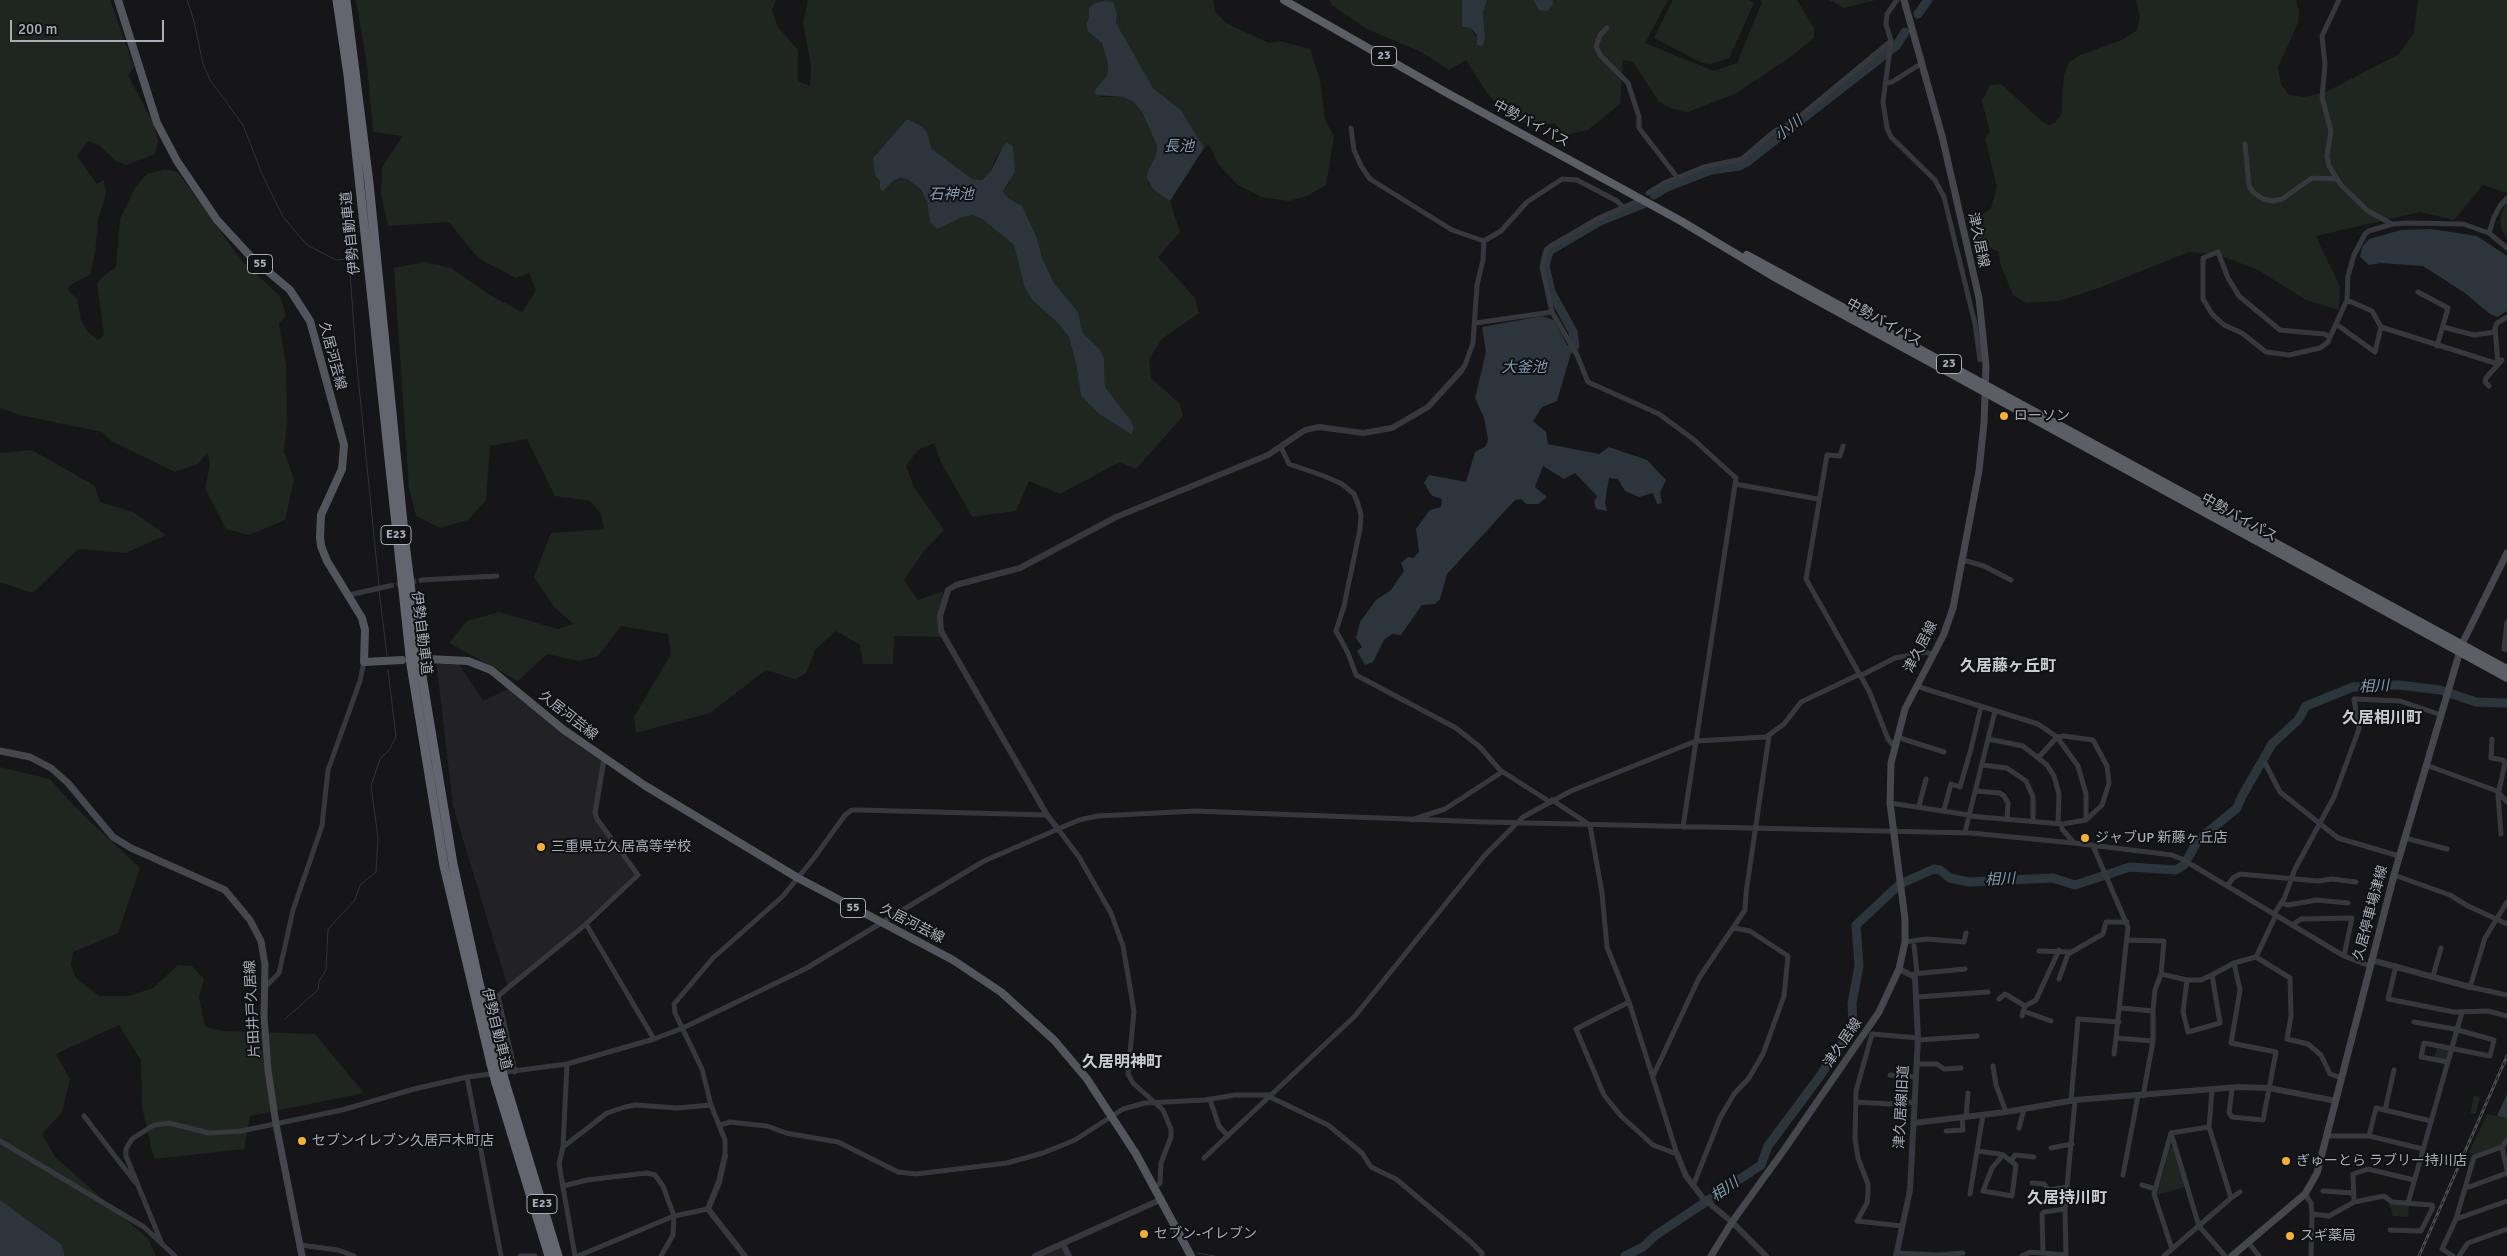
<!DOCTYPE html>
<html>
<head>
<meta charset="utf-8">
<style>
	body { margin:0 }
	#map { position:relative; width:2507px; height:1256px; overflow:hidden; background:#161618; font-family:Signika,sans-serif }
	canvas { display:block }
	.scale { position:absolute; left:10px; top:20px; width:154px; height:22px; box-sizing:border-box; border:2px solid #a8adb8; border-top:0; padding-left:6px; font-size:15px; line-height:18px; white-space:nowrap; color:#a8adb8; -webkit-text-stroke:4px #111113; paint-order:stroke }
</style>
</head>
<body>
<div id="map">
<canvas width="2507" height="1256"></canvas>
<div class="scale">200 m</div>
</div>
<script>
const ctx = document.querySelector('canvas').getContext('2d');
ctx.lineJoin = 'round';
function fill(path, color) { ctx.fillStyle = color; ctx.fill(path, 'evenodd'); }
const poly = rows => new Path2D(rows.map(r => 'M' + r).join(''));
function strokePath(path, color, width, dash) { ctx.strokeStyle = color; ctx.lineWidth = width; ctx.lineCap = dash ? 'butt' : 'round'; ctx.setLineDash(dash || []); ctx.stroke(path); }
function label(font, color, halo, rows, align = 'center') {
  ctx.font = font + ' Signika,"Noto Sans JP",sans-serif'; ctx.lineWidth = 4; ctx.setLineDash([]); ctx.textBaseline = 'middle'; ctx.strokeStyle = halo; ctx.fillStyle = color; for (const [text, x, y, turn = 0] of rows) {
    ctx.save(); ctx.translate(x, y); ctx.rotate((+turn || 0) * Math.PI / 180); ctx.textAlign = isNaN(turn) ? turn : align; if (halo) ctx.strokeText(text, 0, 0); ctx.fillText(text, 0, 0); ctx.restore();
  }
}
fill(poly([
	[436,659,459,664,483,701,512,687,607,761,597,819,638,875,508,988,453,806],
	[1063,1244,1069,1256,1035,1256]
]), '#222225');
fill(poly([
	[0,0,110,0,134,67,128,75,153,123,158,140,155,154,126,165,116,161,99,145,88,141,77,156,97,184,104,180,106,194,98,220,95,254,90,275,70,285,68,290,77,299,81,320,87,331,98,340,104,335,97,284,102,277,116,267,120,219,135,188,147,174,165,169,178,172,242,261,280,296,286,315,279,324,286,365,287,422,284,452,294,479,285,520,249,535,226,529,205,488,210,464,207,453,198,464,175,472,111,441,102,432,20,415,0,408],
	[356,0,776,0,772,10,778,27,798,50,798,81,810,86,811,65,803,23,808,0,1213,0,1215,11,1226,23,1269,43,1280,41,1310,49,1320,80,1325,120,1334,136,1326,185,1307,196,1289,201,1261,197,1238,185,1218,164,1209,145,1204,148,1181,110,1153,88,1124,39,1116,23,1117,14,1095,3,1089,8,1089,17,1086,24,1102,43,1108,65,1107,76,1099,97,1123,97,1134,102,1142,112,1157,146,1156,155,1147,173,1147,179,1149,184,1170,201,1180,232,1158,257,1195,298,1199,313,1162,339,1149,359,1151,378,1180,404,1183,416,1136,469,1120,462,1060,494,1029,481,1016,511,972,517,940,460,934,443,918,450,906,466,914,487,944,530,924,551,904,580,918,600,943,591,937,623,941,637,894,636,893,664,863,664,860,645,836,631,815,650,806,673,795,679,766,670,710,713,636,733,634,717,671,654,668,634,621,626,598,656,579,661,547,654,518,681,449,643,467,621,499,612,558,629,574,624,554,607,534,577,551,533,604,529,601,514,590,501,555,496,527,439,490,446,486,500,468,520,440,528,416,516,409,488,394,268,424,262,451,268,490,295,522,312,536,290,529,273,516,278,478,258,449,222,388,226,381,194,382,167,403,136,373,132,367,64],
	[907,119,922,126,927,132,932,149,971,179,982,180,991,171,995,159,1007,142,1010,182,1003,191,1008,198,1022,207,1037,238,1042,258,1054,283,1078,312,1083,333,1100,350,1104,358,1105,387,1129,418,1131,434,1099,414,1081,396,1076,364,1069,337,1059,324,1032,300,1024,286,1014,245,982,219,972,215,963,217,937,229,930,222,927,201,920,190,907,179,902,178,894,180,880,189,880,181,873,158],
	[1329,0,1462,0,1462,27,1471,28,1483,46,1485,38,1483,12,1487,0,1533,0,1539,10,1553,5,1553,0,1668,0,1645,43,1714,71,1737,63,1762,2,1760,0,1797,0,1814,28,1814,38,1793,55,1735,94,1688,112,1673,109,1659,102,1633,62,1623,60,1620,104,1588,130,1565,135,1554,123,1532,128,1498,105,1487,93,1466,60,1449,70,1421,52,1367,29,1332,5],
	[1673,0,1748,0,1754,3,1729,58,1711,64,1702,63,1654,38],
	[1829,0,1876,0,1844,8],
	[2136,0,2296,0,2299,12,2298,23,2278,67,2281,84,2289,95,2304,97,2326,92,2399,54,2414,33,2418,0,2507,0,2507,193,2483,185,2454,220,2420,212,2316,236,2340,287,2339,310,2306,300,2258,270,2219,255,2189,252,2099,288,2058,301,2026,303,2013,295,2000,263,1999,252,1977,241,1974,221,1991,208,1997,187,1985,138,1990,132,1982,101,1990,85,2001,84,2044,123,2048,125,2055,123,2061,115,2064,75,2069,62,2080,55,2122,40,2137,30,2140,17],
	[2507,197,2507,237,2502,231,2500,220],
	[32,450,95,486,100,502,133,512,166,535,126,553,78,549,33,593,0,582,0,453],
	[0,767,50,779,74,806,140,868,118,933,73,952,71,965,76,978,99,996,129,996,153,988,178,965,192,966,204,979,199,997,205,1027,223,1031,315,1034,364,1093,250,1116,244,1149,154,1159,142,1107,141,1061,119,1025,56,1054,70,1079,62,1112,42,1134,55,1157,148,1239,156,1256,65,1256,61,1244,0,1200],
	[2437,1048,2449,1050,2446,1059,2434,1057],
	[2474,1096,2480,1097,2476,1114,2470,1113],
	[2487,1114,2507,1118,2507,1135,2501,1145,2473,1155,2469,1152],
	[2170,1147,2173,1147,2185,1187,2157,1195],
	[2389,1204,2409,1205,2408,1217,2393,1216]
]), '#1e261f');
fill(poly([
	[1462,0,1487,0,1483,12,1485,38,1483,46,1477,45,1477,35,1471,28,1462,27],
	[1533,0,1553,0,1553,5,1547,11,1539,10],
	[1106,1,1113,2,1117,14,1116,23,1153,88,1181,110,1204,148,1170,201,1154,190,1147,179,1147,173,1156,155,1157,146,1142,112,1134,102,1123,97,1096,95,1095,90,1107,76,1108,64,1102,43,1088,31,1086,24,1089,17,1089,8,1095,3],
	[907,119,922,126,927,132,932,149,972,179,982,180,991,171,1003,146,1007,142,1013,147,1015,172,1003,191,1008,198,1022,206,1037,238,1042,258,1054,283,1078,312,1083,333,1100,350,1104,358,1105,387,1129,418,1134,428,1131,434,1099,414,1081,396,1076,364,1069,337,1059,324,1032,300,1024,286,1014,245,982,219,973,215,963,217,937,229,930,222,927,202,921,190,907,179,901,178,894,180,883,191,880,189,880,181,875,175,873,158],
	[2431,229,2477,236,2507,256,2507,311,2497,317,2490,314,2465,293,2423,266,2381,263,2369,265,2360,257,2362,247,2369,239,2401,230],
	[1542,316,1554,320,1571,353,1557,401,1542,407,1533,421,1546,432,1548,444,1599,454,1609,447,1647,460,1666,480,1660,493,1662,503,1657,504,1653,493,1639,497,1625,491,1618,479,1609,478,1605,502,1607,511,1596,509,1594,502,1597,496,1575,473,1564,479,1543,466,1535,487,1547,497,1538,504,1526,504,1521,499,1515,500,1447,574,1440,599,1435,604,1422,605,1401,635,1392,634,1384,640,1373,662,1365,665,1357,651,1362,647,1356,638,1360,622,1376,600,1391,590,1404,571,1401,563,1408,557,1414,558,1419,551,1416,529,1430,510,1441,507,1442,499,1432,496,1424,483,1429,475,1466,482,1475,452,1486,446,1488,439,1484,418,1475,398,1486,352,1482,327],
	[2507,1094,2507,1118,2497,1116],
	[0,1200,61,1244,65,1256,0,1256]
]), '#2c353c');
strokePath(poly([
	[187,0,194,21,203,64,210,80,243,125,262,174,283,217,307,245,336,260,349,259,356,356,379,586],
	[379,590,387,656],
	[285,1019,318,990,319,981,326,970,328,929,355,900,360,885,376,872,378,838,371,786,380,759,389,750,396,737,388,670],
	[1197,1253,1215,1256]
]), '#2c353c', 1);
strokePath(poly([
	[1918,14,1928,0],
	[1654,195,1667,187,1711,170,1739,166,1747,162,1896,46,1905,32],
	[1559,355,1575,346,1573,332,1551,292,1545,266,1549,251,1600,221,1643,204],
	[1625,1256,1643,1247,1656,1235,1761,1165,1768,1146,1820,1076,1853,1027,1852,1003,1859,966,1856,925,1900,884,1934,869,1940,870,1950,878,1969,882,2053,878,2075,885,2130,867,2176,870,2184,865,2198,840,2237,808,2242,796,2272,744,2298,720,2306,706,2353,687,2399,685,2440,690,2476,702,2507,703]
]), '#2c353c', 9);
strokePath(poly([
	[389,586,422,580]
]), '#333438', 5, [5, 2.5]);
strokePath(poly([
	[1897,0,1887,14,1886,24,1891,41,1883,102,1887,128,1891,137,1935,180,1944,197,1975,324,1980,360],
	[2339,0,2322,36,2325,65,2322,97,2331,131,2327,156,2329,166,2341,185,2368,211,2392,224],
	[1607,28,1600,35,1596,47,1601,56,1628,83,1639,117,1639,128,1677,177],
	[1885,83,1892,82,1922,63],
	[1351,128,1354,150,1361,166,1370,179,1452,230,1484,241],
	[2245,144,2249,186,2253,192,2263,199,2273,201,2282,199,2312,178,2335,179],
	[1648,193,1664,183,1704,167,1742,159,1775,131,1793,122,1891,41],
	[1638,201,1599,218,1551,246,1546,250,1542,267,1552,312,1577,355,1588,382,1659,414,1693,439,1736,478,1683,827],
	[2489,233,2494,217,2500,206,2507,198],
	[1484,241,1501,231,1527,202,1562,179,1577,180,1617,201,1624,208],
	[2418,292,2448,308,2437,346],
	[1475,323,1552,312],
	[2336,324,2375,352,2381,327,2372,311,2347,300],
	[2381,327,2498,364,2495,328,2497,323,2507,317],
	[2443,327,2474,335,2495,332],
	[2330,337,2324,334,2280,330,2239,296,2228,278,2218,252,2203,258,2203,299,2212,314,2224,325,2242,333,2266,352,2289,355,2320,348,2328,342,2330,337,2347,300,2348,276,2354,255,2365,234,2369,231,2392,224,2409,223,2463,224,2489,233,2507,248],
	[1461,371,1465,365,1473,343,1477,285,1483,260,1484,241],
	[2489,386,2485,382,2486,378,2502,360],
	[1843,446,1840,456,1827,455,1806,579,1869,691,1888,739,1895,747],
	[1281,447,1289,464,1324,476,1342,484,1354,494,1358,504,1361,515,1360,529,1344,606,1336,631,1348,653,1356,675,1456,728,1480,747,1500,770,1550,802],
	[1735,484,1818,499],
	[1963,560,1984,566,2011,580],
	[422,580,497,576],
	[349,595,389,586],
	[2507,622,2504,649,2507,650],
	[1860,676,1895,658,1926,652,1933,655],
	[1916,686,2038,724,2057,737,2078,766,2086,794,2086,820,2062,824,1969,816],
	[1897,735,1903,739,1944,752],
	[1988,739,2023,746,2047,765,2054,776,2059,794,2058,824],
	[2492,739,2491,758,2503,760,2505,763,2498,795,2501,834],
	[2039,757,2057,737,2064,736,2093,740,2107,766,2109,783,2102,805,2086,820],
	[2265,763,2280,792,2338,838,2399,856],
	[1982,765,2007,768,2026,781,2033,797,2033,821],
	[2426,765,2497,791,2507,802],
	[1975,791,2000,793,2004,796,2008,803,2007,819],
	[1552,800,1590,825],
	[1890,803,1969,815],
	[1919,806,1926,779],
	[1944,810,1951,784,1960,787,1971,749,1981,706],
	[1411,820,1445,809,1502,772],
	[2062,824,2062,829,2074,843],
	[1590,825,1602,893,1607,947,1629,1002,1677,1154],
	[1058,829,1079,857,1111,913,1123,946,1134,1011,1128,1074,1133,1083,1163,1110,1171,1129,1171,1137,1161,1163,1160,1183,1155,1187],
	[1965,832,1995,711],
	[2405,838,2447,849],
	[2093,846,2128,927,2116,1038,2153,1041,2143,1096],
	[2394,875,2450,895,2468,906,2507,924],
	[2227,886,2233,878,2240,874,2318,881,2332,879,2356,882],
	[2507,902,2485,938,2470,987,2507,995],
	[2281,903,2288,905,2317,900,2348,903],
	[2274,914,2284,899,2295,869,2334,797,2359,729,2354,699,2400,701,2441,715],
	[586,924,654,1039],
	[2292,925,2301,919,2352,918,2344,956],
	[2128,940,2164,941,2161,974,2187,980,2183,1012,2188,1032,2220,1023,2212,975,2234,963,2240,990,2231,1043,2276,1052,2263,1120,2232,1117,2229,1113,2232,1089],
	[1905,942,1927,939,1964,942,1966,933],
	[1914,946,1917,973],
	[2039,951,2071,952],
	[2256,957,2290,978,2291,1016,2287,1039,2308,1044,2321,1055,2330,1074,2342,1078],
	[2234,963,2256,957,2276,915],
	[2396,966,2388,999,2454,1012,2488,1011,2507,1016],
	[1913,974,1965,969],
	[2433,976,2441,948],
	[2059,979,2068,954,2103,934,2106,922,2127,922],
	[2187,980,2201,980,2212,975],
	[265,987,279,973,293,910,322,826,328,770,360,681,364,662],
	[1917,997,1988,992],
	[1999,999,2005,994,2025,1006],
	[1629,1002,1576,1029,1604,1095,1621,1116,1653,1145,1677,1154],
	[2121,1008,2153,1011,2153,1041],
	[2023,1011,2051,1021],
	[2153,1011,2155,990,2161,974],
	[2022,1016,2025,1006,2036,1000,2059,950],
	[2414,1022,2454,1029,2494,1040,2490,1056,2424,1043,2421,1057,2448,1062],
	[1918,1040,1977,1036],
	[2114,1054,2116,1038],
	[567,1064,563,1147,559,1164,575,1256],
	[1917,1064,1937,1064,1944,1069,1961,1068],
	[1993,1066,1996,1085,2006,1112],
	[515,1072,498,996,586,924,638,875,597,819,595,812,604,759],
	[1890,1075,1916,1077],
	[1653,1076,1699,978,1745,910,1746,893,1769,736],
	[467,1077,501,1256],
	[1270,1097,1328,1125,1362,1153,1371,1167,1396,1179,1471,1242,1482,1253,1482,1256],
	[1210,1100,1219,1126,1228,1136],
	[2071,1101,2078,1019,2119,1022],
	[1857,1102,1889,1104,1915,1102],
	[2385,1110,2394,1070],
	[1983,1115,1977,1151,2000,1154,2003,1155,2016,1165,2012,1196,1983,1191,1992,1168,2003,1155],
	[84,1116,135,1182],
	[1966,1117,1968,1093],
	[720,1125,730,1122,767,1126,786,1133,838,1142,898,1172,916,1174,1007,1163,1043,1153,1075,1140,1123,1109,1145,1103,1205,1100,1235,1095,1269,1095],
	[2019,1128,2024,1109],
	[1946,1131,1963,1130,1962,1117],
	[2171,1133,2199,1226,2225,1256],
	[2328,1136,2369,1136,2423,1149],
	[2369,1136,2376,1108,2431,1121],
	[0,1141,144,1227,175,1256],
	[563,1147,607,1113,625,1107,636,1105,677,1108,711,1105],
	[2502,1147,2507,1170],
	[2051,1148,2072,1144],
	[725,1156,725,1140,711,1105,702,1069,675,1013,674,1004,713,958,783,896,814,858,845,815,852,810,860,810,1047,815],
	[1204,1158,1355,1016,1485,855,1523,817,1571,791,1696,741,1766,737,1784,724,1801,702,1860,674],
	[2011,1161,2015,1155,2034,1157],
	[2123,1175,2138,1096],
	[2032,1183,2044,1184,2049,1190,2067,1187],
	[2142,1185,2155,1189],
	[563,1186,587,1180,647,1173,655,1175,663,1186,674,1216,673,1235,661,1256],
	[1693,1186,1720,1118,1734,1094,1749,1078,1763,1054,1784,996,1788,956,1750,931,1733,928],
	[2466,1188,2507,1173],
	[2323,1191,2352,1193],
	[1970,1194,1977,1151],
	[2305,1194,2311,1203,2312,1214,2311,1256],
	[2231,1198,2240,1192],
	[2354,1202,2353,1174,2368,1169,2414,1180],
	[2408,1203,2462,1012],
	[2312,1214,2329,1216,2354,1202,2384,1196,2392,1202,2432,1205,2433,1207,2421,1231,2390,1230],
	[2456,1219,2507,1201],
	[1902,1226,1857,1221,1867,1203,1868,1193,1868,1184,1858,1158,1855,1139,1856,1091,1872,1034,1918,1038],
	[2248,1242,2259,1256],
	[162,1244,126,1156,126,1149,132,1139,154,1125,169,1123,209,1133,241,1131,342,1110,414,1089,467,1077,567,1064,654,1039,683,1028,805,969,984,861,1079,820,1098,816,1195,811,1485,822,1971,833,2074,843,2172,855,2182,859,2344,956,2370,966],
	[300,1245,338,1250,354,1256],
	[2172,1249,2154,1194,2171,1133,2209,1127],
	[1896,1253,1938,1255,1963,1253],
	[2043,1253,2042,1214,2044,1212,2065,1209],
	[520,1256,535,1256],
	[578,1256,674,1216,708,1209],
	[2022,1256,2030,1252,2066,1255,2065,1209,2075,1100],
	[2164,1256,2231,1198,2209,1127,2212,1091],
	[2453,1256,2442,1249,2456,1219,2474,1157,2502,1147,2507,1140],
	[2459,1256,2468,1243,2507,1229]
]), '#37383d', 5);
strokePath(poly([
	[1058,829,1047,815,941,631,940,616,948,590,956,585,1020,568,1116,517,1268,455,1305,430,1319,427,1363,433,1392,428,1428,407,1461,371],
	[2371,960,2470,987],
	[1914,1123,2006,1112,2075,1100,2239,1087,2269,1088,2336,1101],
	[1677,1154,1686,1176,1703,1198,1732,1222,1766,1256],
	[725,1156,719,1182,708,1209,745,1256],
	[1063,1244,1069,1256],
	[1035,1256,1162,1199],
	[1896,1256,1910,1190,1918,1038,1915,977,1899,969]
]), '#37383d', 6);
strokePath(poly([
	[0,751,30,757,51,768,68,783,113,837,131,848,225,890,250,920,261,941,265,965,264,1017,268,1070,276,1124,302,1256],
	[1711,1256,1732,1222,1784,1150,1879,1012,1899,969,1905,942,1905,919,1890,803,1891,763,1905,709,1944,634,1953,608,1979,471,1984,423,1986,366,1979,298,1942,136,1904,0],
	[2232,1256,2305,1194,2317,1173,2394,875,2462,644,2507,553]
]), '#45474d', 7);
strokePath(poly([
	[118,0,157,123,177,161,217,220,251,257,290,290,310,321,344,445,342,469,321,515,320,537,321,546,327,561,362,618,365,630,364,662,402,660],
	[428,659,468,661,491,670,564,730,644,785,798,878,953,960,1001,992,1054,1040,1087,1079,1136,1154,1191,1256]
]), '#53555c', 8);
strokePath(poly([
	[1284,0,1447,93,1681,221,1776,278,2507,678],
	[1747,255,2507,669]
]), '#5b5e65', 8);
strokePath(poly([
	[337,0,348,75,411,665,444,866,491,1064],
	[346,0,369,183,405,543,420,664,453,864,479,983,500,1064],
	[505,1082,558,1256],
	[496,1083,549,1256]
]), '#63666e', 9);
const rail = poly([
	[2419,1256,2507,1056]
]);
strokePath(rail, '#4a4c52', 3);
strokePath(rail, '#111113', 1, [4]);
strokePath(poly([
	[491,1064,496,1083],
	[500,1064,505,1082]
]), '#63666e', 9);
for (const [x, y, r, color] of [
	[2004,416,5,"#f2b134"],
	[2085,838,5,"#f2b134"],
	[541,847,5,"#f2b134"],
	[302,1141,5,"#f2b134"],
	[2286,1161,5,"#f2b134"],
	[1144,1234,5,"#f2b134"],
	[2290,1236,5,"#f2b134"]
]) { const dot = new Path2D(); dot.arc(x, y, r, 0, 2 * Math.PI); ctx.fillStyle = color; ctx.fill(dot); strokePath(dot, '#111113', 2); }
for (const [x, y, w] of [
	[1384,56,25],
	[260,264,25],
	[1949,364,25],
	[396,535,30],
	[853,908,25],
	[542,1204,30]
]) { const box = new Path2D(); box.roundRect(x - w / 2, y - 9.5, w, 19, 4); ctx.fillStyle = '#111113'; ctx.fill(box); strokePath(box, '#a8adb8', 1); }
label('bold 12px', '#a8adb8', null, [
	["23",1384,56],
	["55",260,264],
	["23",1949,364],
	["E23",396,535],
	["55",853,908],
	["E23",542,1204]
]);
label('14px', '#a8adb8', '#111113', [
	["中勢バイパス",1531,124,28],
	["伊勢自動車道",351,233,-96],
	["津久居線",1978,240,78],
	["中勢バイパス",1884,323,29],
	["久居河芸線",332,356,75],
	["中勢バイパス",2239,518,29],
	["伊勢自動車道",421,633,83],
	["津久居線",1921,647,-63],
	["久居河芸線",568,716,38],
	["久居停車場津線",2371,913,-75],
	["久居河芸線",912,924,27],
	["片田井戸久居線",253,1009,-93],
	["伊勢自動車道",496,1029,76],
	["津久居線",1843,1043,-56],
	["津久居線旧道",1902,1107,-87]
]);
label('14px', '#a8adb8', '#111113', [
	["ローソン",2014,416],
	["ジャブUP 新藤ヶ丘店",2095,838],
	["三重県立久居高等学校",551,847],
	["セブンイレブン久居戸木町店",312,1141],
	["ぎゅーとら ラブリー持川店",2296,1161],
	["セブン-イレブン",1154,1234],
	["スギ薬局",2300,1236]
], 'left');
label('italic 15px', '#7f9bb3', '#111113', [
	["小川",1789,129,-38],
	["長池",1179,147],
	["石神池",951,195],
	["大釜池",1524,368],
	["相川",2374,687,-3],
	["相川",2000,880,-3],
	["相川",1725,1190,-35]
]);
label('bold 16px', '#c9ccd4', '#111113', [
	["久居藤ヶ丘町",2008,667],
	["久居相川町",2382,719],
	["久居明神町",1122,1063],
	["久居持川町",2067,1199]
]);
</script>
</body>
</html>
